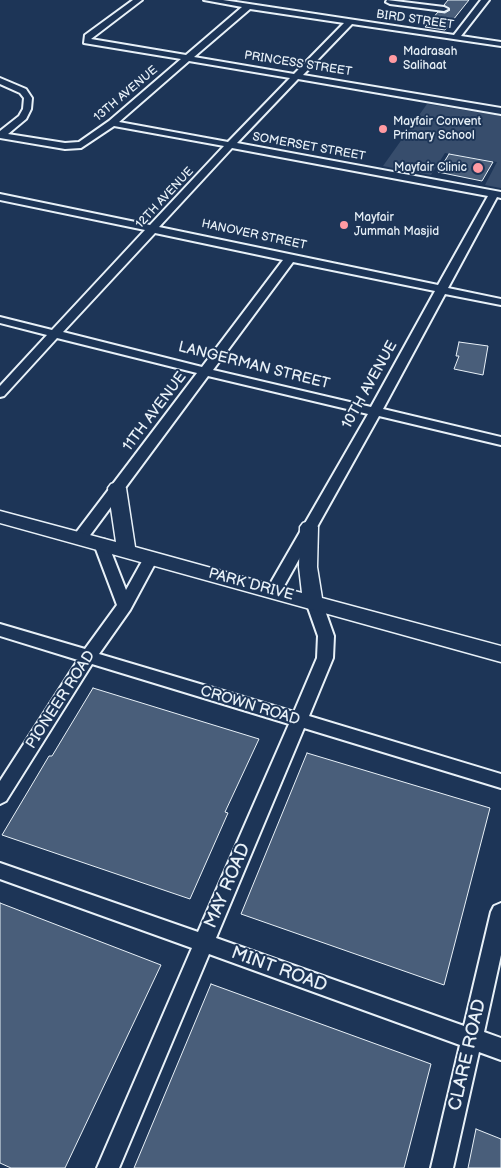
<!DOCTYPE html>
<html>
<head>
<meta charset="utf-8">
<style>
	body { margin:0 }
	canvas { display:block; background:#1d3557 }
</style>
</head>
<body>
<canvas width="501" height="1168"></canvas>
<script>
const ctx = document.querySelector('canvas').getContext('2d');
ctx.lineJoin = 'round';
function fill(path, color) { ctx.fillStyle = color; ctx.fill(path, 'evenodd'); }
const poly = rows => new Path2D(rows.map(r => 'M' + r).join(''));
function strokePath(path, color, width, dash) { ctx.strokeStyle = color; ctx.lineWidth = width; ctx.lineCap = dash ? 'butt' : 'round'; ctx.setLineDash(dash || []); ctx.stroke(path); }
function label(font, color, halo, rows, align = 'center') {
  ctx.font = font + ' "Balsamiq Sans",sans-serif'; ctx.lineWidth = 4; ctx.setLineDash([]); ctx.textBaseline = 'middle'; ctx.strokeStyle = halo; ctx.fillStyle = color; for (const [text, x, y, turn = 0] of rows) {
    ctx.save(); ctx.translate(x, y); ctx.rotate((+turn || 0) * Math.PI / 180); ctx.textAlign = isNaN(turn) ? turn : align; if (halo) ctx.strokeText(text, 0, 0); ctx.fillText(text, 0, 0); ctx.restore();
  }
}
fill(poly([
	[427,104,501,116,501,188,485,185,497,162,445,153,431,175,383,166]
]), '#374d6c');
const building = poly([
	[448,0,469,0,445,30,425,27,438,12,445,13,450,10,444,5,448,0],
	[449,154,493,162,482,181,438,172,449,154],
	[459,342,488,346,483,375,454,369,459,356,456,356,459,342],
	[93,688,259,739,225,812,228,813,190,899,2,835,49,756,52,756,93,688],
	[307,753,490,808,444,985,241,914,307,753],
	[0,903,161,965,65,1168,11,1168,0,1163,0,903],
	[211,984,431,1064,404,1168,134,1168,211,984],
	[476,1129,501,1139,501,1168,468,1168,476,1129]
]);
fill(building, '#495e7a');
strokePath(building, '#e8f1f8', 1);
const minor = poly([
	[133,0,142,0,91,39,186,55,242,7,204,0,223,0,454,35,481,0,489,0,461,36,501,42,501,46,352,24,303,75,501,108,501,114,298,79,237,143,501,192,501,198,497,197,448,288,501,299,501,305,445,294,383,409,501,437,501,445,379,416,279,595,274,596,269,595,266,591,368,414,208,376,85,542,80,543,75,542,73,538,75,534,197,373,57,338,4,396,0,397,0,386,47,335,0,323,0,317,52,330,145,230,0,200,0,194,150,225,224,146,114,126,81,148,65,149,0,138,0,131,19,116,23,109,24,98,20,93,0,84,0,78,26,89,32,98,31,109,26,119,8,134,65,143,79,142,109,121,181,59,84,43,85,35,133,0],
	[250,9,344,23,294,74,194,57,250,9],
	[189,61,290,78,228,142,119,122,189,61],
	[232,148,488,196,438,285,159,227,232,148],
	[155,233,283,260,202,367,63,332,155,233],
	[293,262,435,291,371,407,213,370,293,262],
	[387,0,444,7,448,9,444,11,390,4,386,2,387,0],
	[101,539,106,540,108,544,126,590,146,554,151,553,156,554,158,558,130,610,99,654,294,712,317,658,318,636,306,602,309,598,314,596,319,598,322,602,334,636,333,658,309,716,501,774,501,788,304,728,216,938,464,1026,491,912,494,906,501,903,501,955,484,1032,501,1038,501,1060,479,1052,453,1168,431,1168,460,1045,209,954,119,1168,97,1168,192,948,0,879,0,863,198,932,289,724,92,664,6,801,0,804,0,781,78,660,0,636,0,624,85,649,117,605,94,544,96,540,101,539]
]);
const tertiary = poly([
	[117,482,123,484,126,488,135,547,302,593,299,567,300,527,303,523,309,521,315,523,318,527,317,567,322,598,501,646,501,662,0,523,0,511,116,542,108,488,111,484,117,482]
]);
strokePath(minor, '#e8f1f8', 4);
strokePath(tertiary, '#e8f1f8', 3);
fill(minor, '#1d3557');
fill(tertiary, '#1d3557');
for (const [x, y, r, color] of [
	[393,59,5,"#ff9aa2"],
	[383,129,5,"#ff9aa2"],
	[478,168,6,"#ff9aa2"],
	[344,225,5,"#ff9aa2"]
]) { const dot = new Path2D(); dot.arc(x, y, r, 0, 2 * Math.PI); ctx.fillStyle = color; ctx.fill(dot); strokePath(dot, '#1d3557', 2); }
label('12px', '#e8f1f8', '#1d3557', [
	["BIRD STREET",415,20,8],
	["PRINCESS STREET",298,64,9],
	["13TH AVENUE",126,94,-40],
	["SOMERSET STREET",309,147,10],
	["12TH AVENUE",165,198,-47],
	["HANOVER STREET",254,235,12]
]);
label('12px', '#e8f1f8', '#1d3557', [
	["Madrasah",403,52],
	["Salihaat",403,66],
	["Mayfair Convent",393,122],
	["Primary School",393,136],
	["Mayfair Clinic",467,168,"right"],
	["Mayfair",354,218],
	["Jummah Masjid",354,232]
], 'left');
label('15px', '#e8f1f8', '#1d3557', [
	["LANGERMAN STREET",254,366,14],
	["10TH AVENUE",370,385,-61],
	["11TH AVENUE",155,412,-53],
	["PARK DRIVE",251,585,15],
	["PIONEER ROAD",61,700,-57],
	["CROWN ROAD",250,706,17]
]);
label('18px', '#e8f1f8', '#1d3557', [
	["MAY ROAD",228,886,-67],
	["MINT ROAD",279,970,20],
	["CLARE ROAD",468,1055,-77]
]);
</script>
</body>
</html>
